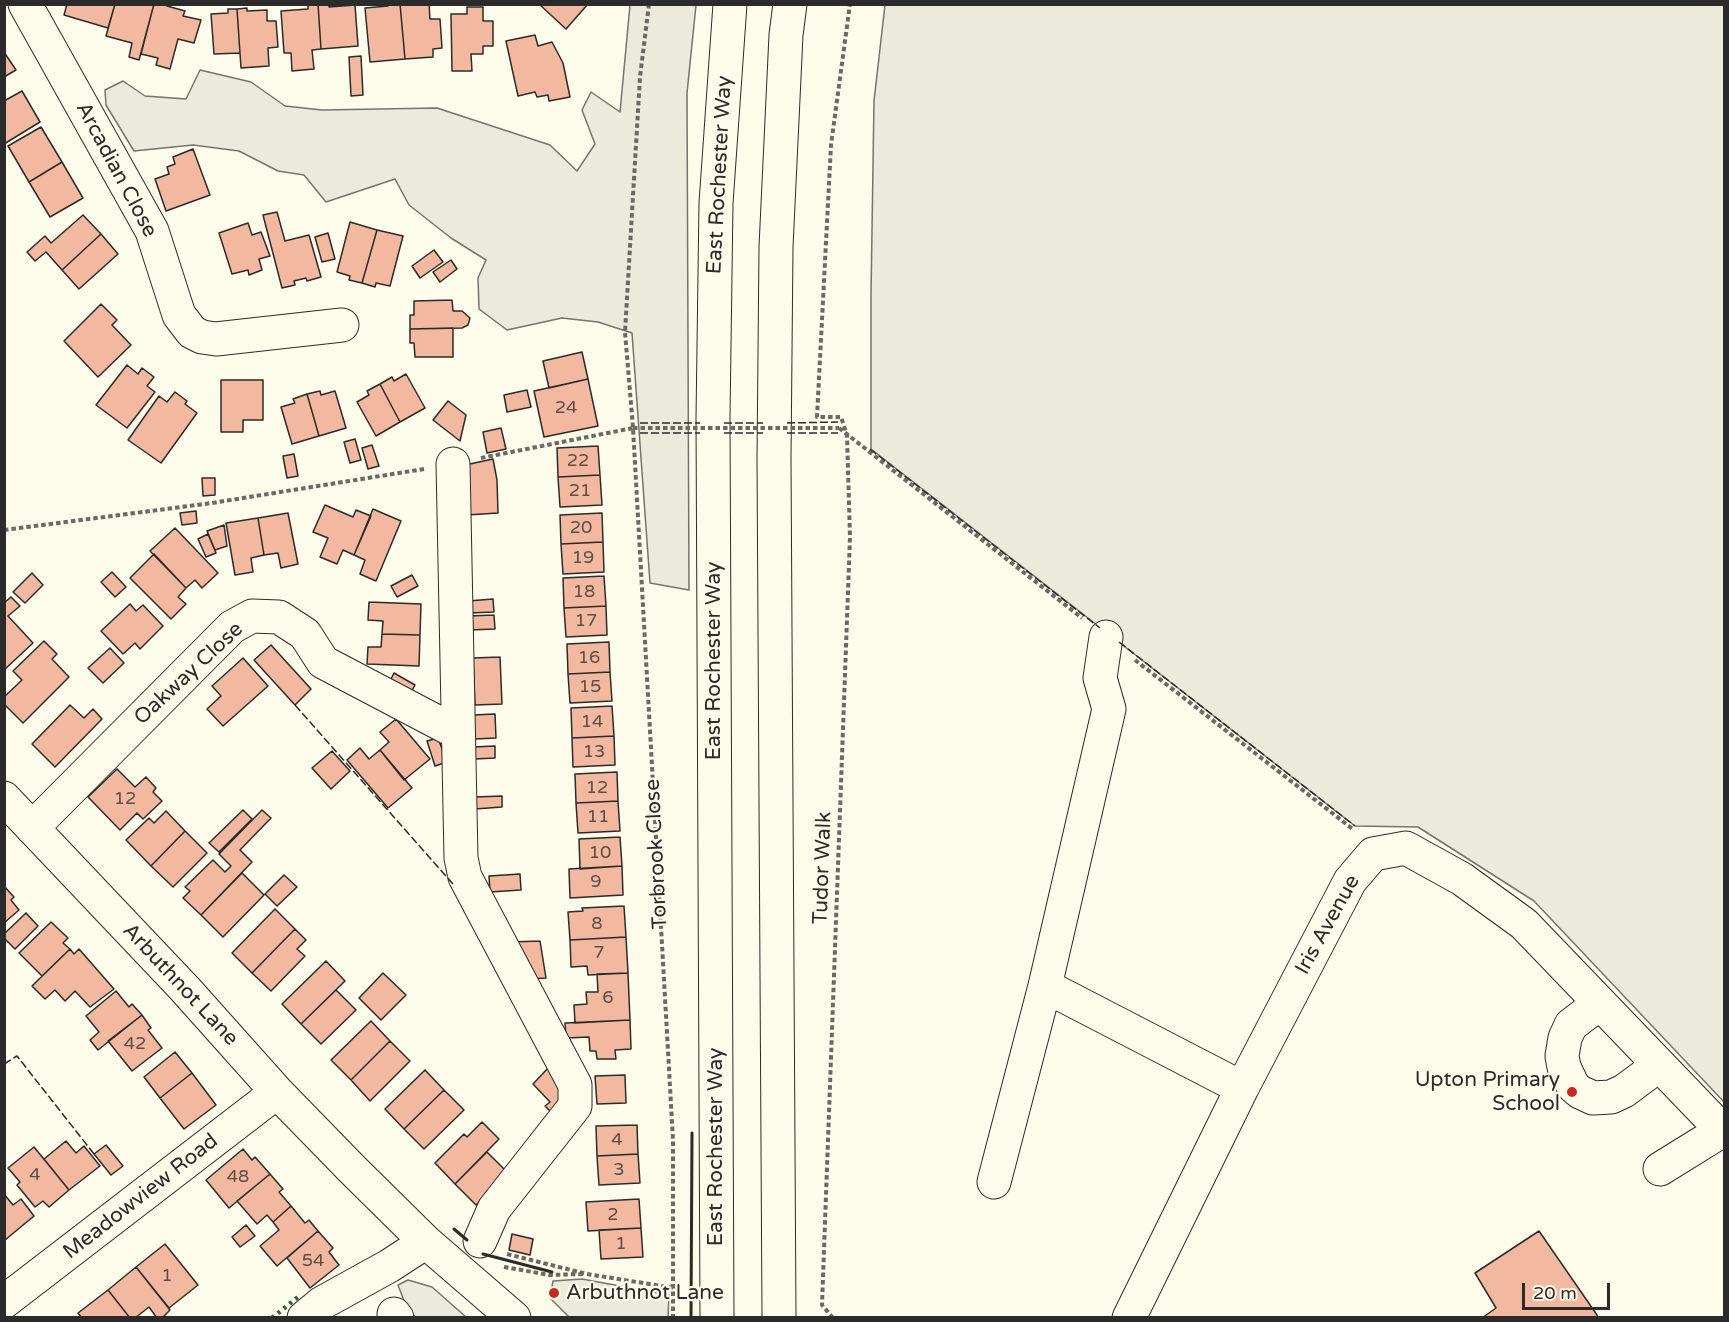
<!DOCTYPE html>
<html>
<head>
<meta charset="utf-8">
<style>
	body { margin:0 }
	#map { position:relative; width:1729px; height:1322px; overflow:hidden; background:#fdfbea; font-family:"Varela Round",sans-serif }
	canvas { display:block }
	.frame { position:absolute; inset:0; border:6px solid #2b2b2b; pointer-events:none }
	.scale { position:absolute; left:1522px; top:1283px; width:88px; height:27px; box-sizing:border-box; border:3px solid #2b2b2b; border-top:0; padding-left:8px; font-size:18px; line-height:21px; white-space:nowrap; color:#2b2b2b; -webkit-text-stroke:4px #fdfbea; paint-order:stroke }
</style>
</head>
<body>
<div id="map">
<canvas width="1729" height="1322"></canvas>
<div class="frame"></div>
<div class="scale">20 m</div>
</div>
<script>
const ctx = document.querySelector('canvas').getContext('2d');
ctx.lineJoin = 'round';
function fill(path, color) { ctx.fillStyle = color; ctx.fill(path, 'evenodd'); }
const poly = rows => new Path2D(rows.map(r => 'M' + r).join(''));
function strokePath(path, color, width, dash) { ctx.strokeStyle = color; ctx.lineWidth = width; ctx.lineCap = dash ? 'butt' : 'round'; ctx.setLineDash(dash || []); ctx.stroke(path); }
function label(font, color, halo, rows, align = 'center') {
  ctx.font = font + ' "Varela Round",sans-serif'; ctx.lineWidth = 4.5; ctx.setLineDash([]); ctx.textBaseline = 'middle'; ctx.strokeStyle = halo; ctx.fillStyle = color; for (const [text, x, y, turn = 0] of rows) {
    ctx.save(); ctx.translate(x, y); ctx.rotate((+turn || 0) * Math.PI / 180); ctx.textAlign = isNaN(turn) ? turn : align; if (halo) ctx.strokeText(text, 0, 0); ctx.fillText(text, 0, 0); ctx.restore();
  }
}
const green = poly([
	[630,5,696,5,687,93,689,590,650,583,632,333,598,322,562,318,507,330,479,309,478,278,486,260,451,238,409,205,395,179,326,202,304,175,278,171,239,151,193,145,134,151,106,105,105,90,123,81,145,96,186,99,200,70,251,82,285,106,322,110,437,108,550,145,577,171,595,144,582,110,591,92,620,112,630,5],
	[885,5,1724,5,1724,1102,1534,901,1418,827,1355,826,871,449,871,295,874,101,885,5],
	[582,1279,669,1295,668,1317,569,1317,550,1298,553,1281,582,1279],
	[408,1280,432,1287,466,1317,415,1317,406,1306,398,1285,408,1280]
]);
fill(green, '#ecebdb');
strokePath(green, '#74746e', 1.5);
const building = poly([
	[67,4,115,4,108,28,64,15,67,4],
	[115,4,154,4,139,60,129,57,132,43,106,36,115,4],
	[154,4,168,4,167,6,185,11,183,16,201,20,194,43,178,39,170,69,156,65,158,58,141,54,154,4],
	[318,4,329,4,329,7,355,5,358,46,321,49,318,4],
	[318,4,321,49,312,50,314,69,292,71,291,53,284,53,281,11,308,9,308,5,318,4],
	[388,4,400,4,405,59,370,62,365,8,388,6,388,4],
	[400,4,429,4,430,19,440,19,442,48,433,49,433,57,405,59,400,4],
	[539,4,588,4,566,29,539,4],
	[467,7,483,7,483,21,493,21,493,46,483,46,483,54,471,54,472,71,452,71,451,14,467,14,467,7],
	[247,8,247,11,267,10,267,21,276,21,278,47,268,48,269,66,241,68,237,9,247,8],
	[228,9,237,9,240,53,214,54,211,14,228,13,228,9],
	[535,35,538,46,552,42,563,63,570,97,549,101,548,95,537,97,535,92,518,96,506,41,535,35],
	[4,52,16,70,4,77,4,52],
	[361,56,363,95,351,96,349,57,361,56],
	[22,91,40,122,4,144,4,101,22,91],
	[41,127,62,162,29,182,8,146,41,127],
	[193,149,210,195,166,211,155,179,169,174,167,167,175,164,173,157,193,149],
	[62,162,83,198,50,217,29,182,62,162],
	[277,212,285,241,309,235,321,277,307,281,306,278,294,281,295,285,282,288,263,215,277,212],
	[83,215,101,234,62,270,46,252,35,261,27,252,45,236,51,243,83,215],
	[350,222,377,230,362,283,349,280,350,276,337,272,350,222],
	[248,223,252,235,261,232,270,256,259,259,262,270,249,275,248,270,232,274,219,233,248,223],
	[377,230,403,236,390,286,376,283,375,287,362,283,377,230],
	[328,233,335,259,322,262,315,237,328,233],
	[101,234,118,254,79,289,62,270,101,234],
	[434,250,443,262,420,278,412,266,434,250],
	[451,260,457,269,440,282,433,272,451,260],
	[452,300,453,311,462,311,470,318,468,325,462,328,410,329,410,315,414,315,414,301,452,300],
	[101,304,117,320,112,325,131,345,98,377,64,341,101,304],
	[453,328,453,357,415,357,414,343,410,343,410,329,453,328],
	[582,352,588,379,549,388,543,361,582,352],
	[127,365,138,374,142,368,154,377,147,386,155,392,127,428,96,405,127,365],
	[406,374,425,408,400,422,380,384,392,377,394,381,406,374],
	[588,379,598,426,544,437,534,391,588,379],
	[221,380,263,380,263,420,243,420,243,432,221,432,221,380],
	[380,384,400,422,376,436,357,402,369,395,367,391,380,384],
	[527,390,531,407,507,412,504,395,527,390],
	[320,391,321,395,335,391,346,428,319,436,307,394,320,391],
	[175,392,187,401,185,404,197,413,161,463,128,440,159,396,167,402,175,392],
	[307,394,319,436,292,444,281,407,295,403,293,399,307,394],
	[448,401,466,415,460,441,433,420,448,401],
	[501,428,506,449,487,453,483,432,501,428],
	[355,439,361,460,350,463,344,442,355,439],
	[372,445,379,466,368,469,362,448,372,445],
	[598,446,600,475,558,477,557,448,598,446],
	[294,454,298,476,287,478,283,456,294,454],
	[493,459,497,480,498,513,467,515,465,465,493,459],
	[600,475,602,505,560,507,558,477,600,475],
	[202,478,215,478,215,495,203,496,202,478],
	[325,505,353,517,356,510,371,516,354,555,343,550,337,564,320,557,328,538,313,532,325,505],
	[373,509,401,521,376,581,360,574,365,560,354,555,373,509],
	[196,511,197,523,182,525,180,513,196,511],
	[288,513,298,564,281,568,278,553,264,555,258,518,288,513],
	[602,513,603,542,561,544,560,515,602,513],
	[258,518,264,555,251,558,253,572,235,575,226,523,258,518],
	[224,525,227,546,215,550,207,531,224,525],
	[175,528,218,573,202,588,195,580,186,588,150,551,175,528],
	[208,534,216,553,206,557,198,539,208,534],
	[603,542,604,572,563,574,561,544,603,542],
	[154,554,186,588,178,597,186,604,171,619,130,578,154,554],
	[112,572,126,587,115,597,101,582,112,572],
	[32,573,43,585,25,603,13,592,32,573],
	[412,575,418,586,397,597,391,586,412,575],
	[604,576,606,606,564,608,563,578,604,576],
	[11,597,20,606,8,616,33,643,4,670,4,603,11,597],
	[493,599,494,612,469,613,468,601,493,599],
	[369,602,421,604,420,635,382,634,383,621,368,620,369,602],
	[130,604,136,611,143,605,163,626,140,649,135,643,123,654,101,631,130,604],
	[606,606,607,635,566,637,564,608,606,606],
	[494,615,495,629,469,630,469,616,494,615],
	[382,634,420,635,419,666,367,664,368,647,381,647,382,634],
	[44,641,57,654,52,659,69,677,23,723,4,704,4,697,22,680,13,671,44,641],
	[609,642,610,672,568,674,567,644,609,642],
	[271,645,311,689,295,705,254,660,271,645],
	[110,648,124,663,103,683,88,668,110,648],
	[500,657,502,704,475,705,473,658,500,657],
	[243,658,268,686,223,726,207,709,221,696,212,686,243,658],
	[610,672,612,701,570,703,568,674,610,672],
	[394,673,415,685,409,696,388,685,394,673],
	[70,705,84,718,93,709,102,719,55,767,32,744,70,705],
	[612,706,614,736,572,738,571,708,612,706],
	[495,714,496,738,475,739,473,715,495,714],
	[396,719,430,759,404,780,380,750,389,742,380,732,396,719],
	[614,736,615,765,573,767,572,738,614,736],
	[438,738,447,762,435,766,427,741,438,738],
	[495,746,495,758,474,759,473,747,495,746],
	[360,748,369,759,380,750,412,788,388,808,347,760,360,748],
	[332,751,350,771,331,789,312,768,332,751],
	[117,769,135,787,146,777,156,788,153,792,162,801,143,819,137,813,120,830,88,797,117,769],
	[617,772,618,801,576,803,575,774,617,772],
	[502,796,502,807,475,809,475,797,502,796],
	[618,801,620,831,578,833,576,803,618,801],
	[243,810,252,819,219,852,209,843,243,810],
	[262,810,271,818,240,850,252,862,201,915,183,898,190,891,185,887,213,860,225,872,231,866,219,854,262,810],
	[166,811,185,831,151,866,126,840,149,818,154,823,166,811],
	[185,831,207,853,173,887,151,866,185,831],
	[620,837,622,866,580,869,579,839,620,837],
	[622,866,623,895,570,898,569,869,622,866],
	[242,873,264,895,223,937,201,915,242,873],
	[520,874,521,890,490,892,489,876,520,874],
	[284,875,297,887,277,906,265,894,284,875],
	[4,886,14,897,11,900,19,910,4,923,4,886],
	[624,906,626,937,570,940,568,912,583,911,582,908,624,906],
	[275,909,295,929,252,973,232,953,275,909],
	[26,913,38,926,15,949,4,938,4,934,26,913],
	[51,922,68,938,63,943,70,949,42,976,19,953,51,922],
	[295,929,306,940,297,949,305,956,271,991,252,973,295,929],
	[626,937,628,973,588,975,587,966,571,967,570,940,626,937],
	[540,941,546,978,530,979,510,942,540,941],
	[70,949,74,954,79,949,114,989,90,1007,75,991,65,1001,55,990,45,999,32,986,70,949],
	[326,961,345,981,301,1024,282,1004,326,961],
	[383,973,406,995,381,1020,359,998,383,973],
	[628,973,630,1020,575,1023,574,1005,587,1004,586,992,598,992,597,974,628,973],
	[336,990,356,1010,321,1044,301,1024,336,990],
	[116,991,129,1007,132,1004,142,1015,98,1050,90,1040,99,1032,86,1016,116,991],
	[142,1015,151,1028,148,1030,162,1048,132,1071,108,1041,142,1015],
	[630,1020,631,1049,615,1050,616,1059,597,1059,596,1051,590,1051,589,1037,566,1038,565,1023,630,1020],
	[371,1021,390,1041,351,1080,331,1060,371,1021],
	[390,1041,410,1061,370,1101,351,1080,390,1041],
	[175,1052,192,1073,160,1098,144,1077,175,1052],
	[549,1067,566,1096,556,1117,545,1106,550,1102,533,1084,549,1067],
	[425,1070,444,1090,404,1129,385,1109,425,1070],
	[192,1073,216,1105,184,1129,160,1098,192,1073],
	[625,1075,626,1103,597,1104,595,1076,625,1075],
	[444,1090,464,1110,424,1149,404,1129,444,1090],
	[482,1122,499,1139,455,1184,435,1163,464,1134,467,1137,482,1122],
	[637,1125,638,1154,597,1156,596,1126,637,1125],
	[66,1141,76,1153,84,1146,100,1166,69,1190,44,1159,66,1141],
	[106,1145,123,1166,111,1175,94,1154,106,1145],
	[34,1147,69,1190,49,1207,43,1201,35,1207,17,1185,20,1182,8,1168,34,1147],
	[243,1149,252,1160,255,1157,270,1174,229,1208,206,1180,243,1149],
	[487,1152,508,1173,476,1205,455,1184,487,1152],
	[638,1154,640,1183,599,1185,597,1156,638,1154],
	[270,1174,283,1189,279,1192,291,1206,273,1222,267,1215,257,1224,237,1201,270,1174],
	[4,1194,13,1205,21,1199,34,1216,5,1240,4,1194],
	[639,1199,641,1228,588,1231,586,1202,639,1199],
	[291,1206,305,1223,309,1220,318,1231,277,1266,260,1246,279,1230,273,1222,291,1206],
	[246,1225,255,1236,240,1247,232,1237,246,1225],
	[641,1228,643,1257,601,1259,599,1230,641,1228],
	[318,1231,333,1248,329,1252,339,1265,310,1288,287,1258,318,1231],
	[1539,1231,1597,1315,1598,1318,1482,1318,1496,1308,1475,1273,1539,1231],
	[512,1234,533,1239,530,1255,509,1250,512,1234],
	[165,1244,198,1285,169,1308,136,1267,165,1244],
	[136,1267,170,1310,162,1318,157,1318,149,1307,135,1318,130,1318,108,1290,136,1267],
	[108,1290,130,1318,82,1318,78,1313,108,1290]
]);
fill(building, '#f2b8a0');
strokePath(building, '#2b2b2b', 1.5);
const minor = poly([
	[25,4,152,231,179,315,192,332,202,337,216,339,342,325],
	[453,464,461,858,465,877,575,1085,575,1106,494,1209,480,1241],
	[4,798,185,989,277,1092,352,1169,426,1242,514,1318],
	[32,828,232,627,252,616,279,617,305,634,323,662,458,733],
	[1045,986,1242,1088],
	[1600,1003,1571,1025,1565,1038,1562,1056,1564,1067,1573,1086,1580,1092,1593,1098,1611,1097,1624,1091,1659,1065],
	[1660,1169,1723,1130],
	[994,1182,1045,986,1109,709,1100,678,1106,637],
	[4,1302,277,1092],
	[394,1314,397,1318],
	[304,1318,322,1303,389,1266,426,1242],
	[1129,1318,1242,1088,1350,881,1373,854,1406,848,1462,879,1524,924,1724,1132]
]);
const highway = poly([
	[717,1318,713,418,716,203,730,4],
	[779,1318,774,458,776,247,786,35,790,4]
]);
strokePath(minor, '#2b2b2b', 35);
strokePath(highway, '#2b2b2b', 35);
strokePath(poly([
	[649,4,640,77,625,332,633,428,673,1140,673,1318],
	[839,428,1082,618],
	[481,458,633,428],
	[4,530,212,503,424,469],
	[1135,660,1354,830],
	[507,1254,587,1274,674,1288],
	[504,1267,550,1275,583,1274],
	[833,1318,822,1305,850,537,847,435,841,417,817,417,831,145,850,4]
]), '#6a6964', 4, [4.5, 3]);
strokePath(minor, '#fdfbea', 33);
strokePath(highway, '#fdfbea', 33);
strokePath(poly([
	[633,428,839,428]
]), '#6a6964', 4, [4.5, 3]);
strokePath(poly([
	[272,1318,298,1297]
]), '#34623c', 4.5, [3, 4.5]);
strokePath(poly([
	[640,423,700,423],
	[724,423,763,423],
	[787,423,838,422],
	[640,433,700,433],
	[724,433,763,433],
	[787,433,838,433],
	[870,449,1100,628],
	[1119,642,1355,826],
	[295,705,453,884],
	[4,1064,17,1056,94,1154]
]), '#2b2b2b', 1.5, [8, 3]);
strokePath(poly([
	[454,1229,467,1240],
	[483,1254,552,1272],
	[691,1318,692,1133]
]), '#2b2b2b', 3);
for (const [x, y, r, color] of [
	[1572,1092,6,"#c62828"],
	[554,1293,6,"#c62828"]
]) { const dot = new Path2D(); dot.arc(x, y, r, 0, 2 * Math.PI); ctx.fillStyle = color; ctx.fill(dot); strokePath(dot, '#fdfbea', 2); }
label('18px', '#5d4e48', null, [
	["24",566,408],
	["22",578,461],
	["21",580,491],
	["20",581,528],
	["19",583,558],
	["18",584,592],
	["17",586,621],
	["16",589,658],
	["15",590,687],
	["14",592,722],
	["13",594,752],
	["12",597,788],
	["12",125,799],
	["11",598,817],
	["10",600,853],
	["9",596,882],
	["8",597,924],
	["7",599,953],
	["6",608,998],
	["42",135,1044],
	["4",617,1140],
	["3",619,1170],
	["4",35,1175],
	["48",238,1177],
	["2",613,1215],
	["1",621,1244],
	["54",313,1261],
	["1",167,1276]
]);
label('21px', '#2b2b2b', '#fdfbea', [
	["Arcadian Close",116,170,62],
	["East Rochester Way",720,175,-87],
	["East Rochester Way",714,661,-90],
	["Oakway Close",189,674,-43],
	["Torbrook Close",657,854,-93],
	["Tudor Walk",823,868,-88],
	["Iris Avenue",1328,925,-61],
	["Arbuthnot Lane",180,985,47],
	["East Rochester Way",716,1147,-90],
	["Meadowview Road",141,1197,-38]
]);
label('21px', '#2b2b2b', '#fdfbea', [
	["Upton Primary",1560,1080],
	["School",1560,1104],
	["Arbuthnot Lane",566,1293,"left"]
], 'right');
</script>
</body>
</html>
